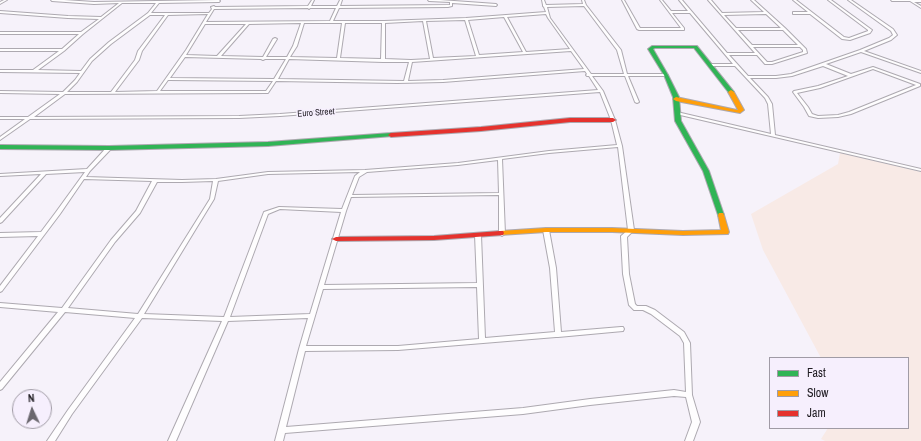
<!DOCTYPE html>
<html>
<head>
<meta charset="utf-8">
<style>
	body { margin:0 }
	#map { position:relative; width:921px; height:441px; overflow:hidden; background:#f6f2fa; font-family:"Archivo Narrow",sans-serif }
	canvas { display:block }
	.legend { position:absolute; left:769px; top:357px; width:140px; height:72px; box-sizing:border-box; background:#f6effd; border:1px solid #a09ba5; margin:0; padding:5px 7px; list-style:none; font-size:12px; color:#1f1c22 }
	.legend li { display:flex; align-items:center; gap:8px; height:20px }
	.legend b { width:20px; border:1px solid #a09ba5 }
	.north { position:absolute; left:12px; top:389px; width:40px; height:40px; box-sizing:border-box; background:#f6effd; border:1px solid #a09ba5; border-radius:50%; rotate:356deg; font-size:11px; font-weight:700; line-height:16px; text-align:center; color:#1f1c22 }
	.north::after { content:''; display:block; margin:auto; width:14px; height:18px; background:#6a676e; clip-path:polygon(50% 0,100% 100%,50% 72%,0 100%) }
</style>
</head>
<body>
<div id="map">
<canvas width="921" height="441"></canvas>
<ul class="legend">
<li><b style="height:5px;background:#30b455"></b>Fast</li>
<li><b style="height:5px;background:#ff9f0a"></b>Slow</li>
<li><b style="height:5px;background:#e5322d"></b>Jam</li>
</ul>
<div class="north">N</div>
</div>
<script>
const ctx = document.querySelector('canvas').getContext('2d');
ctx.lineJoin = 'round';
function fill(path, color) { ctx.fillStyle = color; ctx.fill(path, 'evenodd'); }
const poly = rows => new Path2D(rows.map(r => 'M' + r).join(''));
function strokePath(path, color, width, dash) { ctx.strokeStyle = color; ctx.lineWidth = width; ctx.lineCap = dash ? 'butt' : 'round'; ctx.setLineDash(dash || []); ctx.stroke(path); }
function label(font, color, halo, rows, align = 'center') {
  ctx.font = font + ' "Archivo Narrow",sans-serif'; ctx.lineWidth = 3; ctx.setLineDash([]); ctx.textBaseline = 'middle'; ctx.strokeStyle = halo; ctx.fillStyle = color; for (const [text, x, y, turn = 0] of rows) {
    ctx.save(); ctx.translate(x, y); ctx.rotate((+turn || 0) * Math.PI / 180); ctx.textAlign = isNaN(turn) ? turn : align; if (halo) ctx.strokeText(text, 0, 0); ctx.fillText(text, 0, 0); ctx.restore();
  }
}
fill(poly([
	[840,153,921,172,921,441,825,441,821,439,828,428,908,428,908,358,821,358,763,250,751,214,838,164]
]), '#f8eae6');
const street = poly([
	[4,0,7,0,0,4,0,2,4,0],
	[51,0,64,0,94,2,219,0,220,1,219,2,159,3,151,13,209,13,212,9,211,7,214,6,215,7,308,6,312,0,314,0,311,6,337,6,340,0,342,0,340,6,450,5,450,2,429,1,428,0,440,0,496,4,497,5,496,6,452,3,452,6,448,7,339,8,333,21,384,21,466,18,546,12,544,7,543,6,543,5,542,0,544,0,546,5,583,4,582,0,584,0,586,5,621,50,627,74,666,74,668,75,666,76,628,76,639,102,637,103,635,102,625,76,592,76,603,91,615,120,622,146,634,230,627,237,629,274,635,304,637,306,646,306,655,310,684,332,690,343,692,395,700,422,693,441,685,441,692,422,686,397,674,396,590,405,523,414,285,433,283,441,275,441,299,349,308,318,228,321,176,441,168,441,222,321,142,318,72,414,55,441,47,441,68,410,135,318,65,312,2,389,0,390,0,382,58,312,0,307,0,303,62,308,111,240,136,211,152,181,84,179,60,214,2,291,0,292,0,286,38,236,0,237,0,233,41,232,56,212,85,172,46,174,2,222,0,223,0,218,41,174,0,176,0,174,87,169,107,147,109,147,111,148,111,149,90,171,86,177,182,180,216,179,268,172,365,170,458,163,549,151,617,145,611,120,600,92,280,116,239,118,30,119,0,140,0,137,25,119,0,119,0,117,28,117,60,94,0,93,0,91,63,92,75,80,80,73,0,72,0,70,33,70,59,51,0,51,0,49,62,49,79,34,0,34,0,32,81,32,99,19,68,18,0,13,0,11,68,16,101,17,119,3,94,4,52,1,51,0],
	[122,3,156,3,148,13,109,42,90,59,81,71,38,70,64,51,83,34,122,3],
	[584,6,617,50,624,74,591,74,550,18,547,7,584,6],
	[308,8,309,9,310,8,336,8,330,21,206,22,214,9,308,8],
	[208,14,186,50,157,91,115,92,139,60,142,51,168,15,208,14],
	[546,14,548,18,570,49,526,52,507,17,546,14],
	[150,15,165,15,138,51,135,60,111,92,67,92,77,82,92,61,111,44,150,15],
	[504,17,523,52,479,55,468,20,504,17],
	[465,20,476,56,433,58,426,21,465,20],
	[423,21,430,59,411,60,385,59,385,23,423,21],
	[301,23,293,46,287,57,266,57,277,39,275,38,273,39,263,57,221,56,249,24,301,23],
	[304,23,342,23,337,58,290,57,297,46,304,23],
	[345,23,382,23,381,59,340,58,345,23],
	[205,24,246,24,217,56,186,55,205,24],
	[571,51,584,69,443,80,408,81,412,62,571,51],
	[185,57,261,59,263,60,265,59,286,59,274,79,170,78,185,57],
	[289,59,383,62,409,62,404,81,278,79,289,59],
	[585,71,587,74,586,75,587,76,589,76,598,90,280,114,239,116,34,117,65,94,267,93,268,93,276,81,397,83,443,82,585,71],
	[168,80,169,80,273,81,266,91,160,91,168,80],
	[618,147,628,230,621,236,623,274,629,305,634,310,643,310,651,314,680,336,684,343,686,392,674,390,590,399,523,408,286,427,305,351,398,350,556,337,558,337,623,331,624,329,623,327,621,327,561,332,556,268,549,230,546,228,543,230,550,268,555,332,485,338,481,235,478,233,475,235,477,283,324,285,346,211,351,197,499,195,499,234,502,236,505,234,502,159,549,153,618,147],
	[498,160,499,193,352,195,359,177,367,172,458,165,498,160],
	[360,172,355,176,342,209,279,207,264,212,224,317,144,314,214,199,218,181,268,174,360,172],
	[213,181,210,199,138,314,68,308,115,242,140,213,157,182,182,182,213,181],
	[280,209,341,212,310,314,230,317,268,214,280,209],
	[477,287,479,339,398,346,306,346,323,289,477,287],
	[622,0,624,0,640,28,681,28,660,0,662,0,671,11,688,11,679,0,682,0,727,53,755,53,708,0,711,0,722,13,764,12,751,0,754,0,785,28,806,49,807,53,772,64,765,64,757,55,729,55,748,76,776,76,791,74,860,50,889,38,893,35,891,31,848,0,851,0,893,29,897,35,891,40,864,51,921,71,921,73,861,52,826,64,851,74,873,67,920,84,920,86,851,114,838,117,818,118,809,116,804,107,793,92,794,91,818,86,848,76,823,66,792,76,776,78,750,78,768,97,772,104,775,135,921,169,921,171,676,114,676,112,677,112,771,134,768,104,765,98,735,66,710,66,709,65,711,64,733,64,690,13,672,13,684,28,684,30,639,30,637,29,622,0],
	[766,14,781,28,736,28,724,15,766,14],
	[738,30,783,30,798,45,752,45,738,30],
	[753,47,800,47,803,50,803,52,772,62,767,62,753,47],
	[873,69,916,85,849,112,838,115,818,116,812,114,808,107,797,93,820,88,873,69],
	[793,0,796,0,844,37,849,38,868,31,868,30,828,0,831,0,872,30,870,33,850,40,842,39,810,14,793,14,793,12,808,12,793,0],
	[891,0,921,0,921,2,914,2,921,6,921,8,910,1,892,1,891,0]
]);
const fast = poly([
	[652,46,697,46,734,92,733,93,729,93,694,48,655,48,653,49,668,75,679,97,681,121,709,171,724,215,723,217,719,217,718,215,703,171,675,121,673,97,664,75,648,49,652,46],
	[391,133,393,134,393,136,268,146,109,150,0,149,0,145,109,146,268,142,391,133]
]);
const slow = poly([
	[731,90,734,92,744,110,740,113,676,101,673,99,676,97,737,110,738,110,728,92,731,90],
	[719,213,723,213,724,215,729,232,728,234,683,235,612,232,546,232,500,235,496,233,500,231,546,228,612,228,683,231,721,230,718,215,719,213]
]);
const jam = poly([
	[570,118,613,118,616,120,613,122,570,122,481,131,391,137,388,135,391,133,481,127,570,118],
	[500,231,503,231,504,233,503,235,434,240,336,241,332,239,336,237,434,236,500,231]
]);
strokePath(street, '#ada9b0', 2);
strokePath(fast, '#ada9b0', 2);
strokePath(slow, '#ada9b0', 2);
strokePath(jam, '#ada9b0', 2);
fill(street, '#fefdfe');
fill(fast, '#30b455');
fill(slow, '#ff9f0a');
fill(jam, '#e5322d');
label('9px', '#1f1c22', '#f6effd', [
	["Euro Street",316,113,-4]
]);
</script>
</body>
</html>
